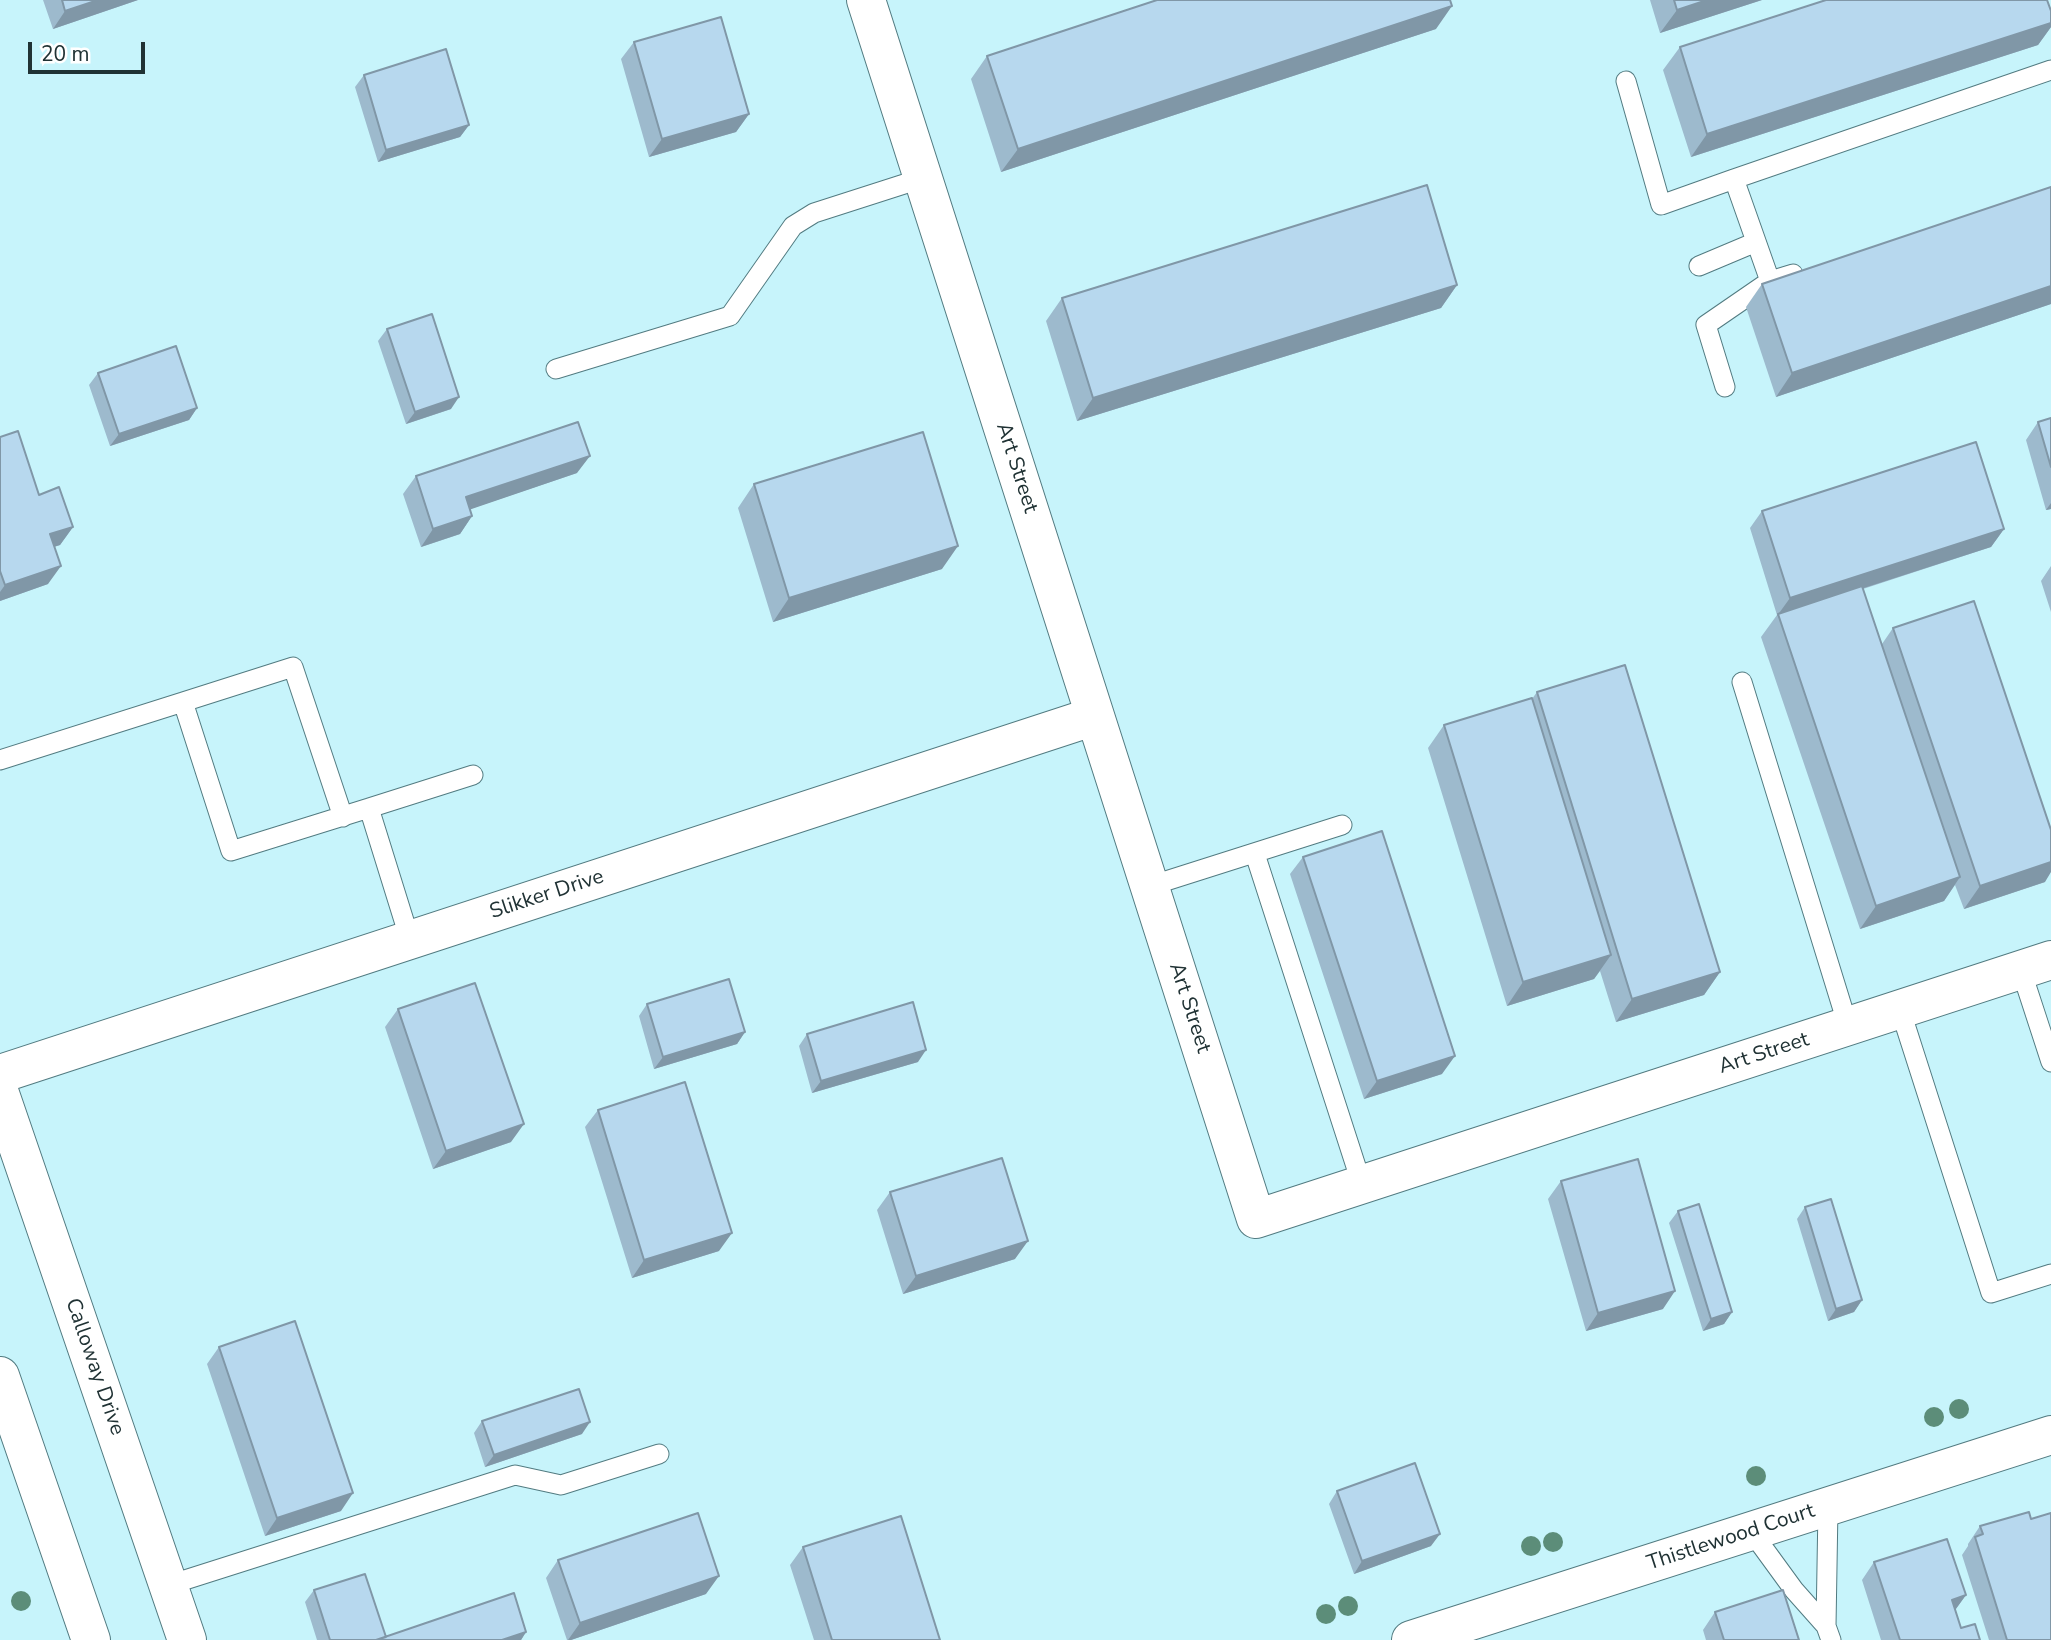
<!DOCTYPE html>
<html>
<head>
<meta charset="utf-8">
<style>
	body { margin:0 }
	#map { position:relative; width:2051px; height:1640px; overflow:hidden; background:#c7f4fb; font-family:"Nunito Sans",sans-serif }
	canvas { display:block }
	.scale { position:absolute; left:28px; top:42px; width:117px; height:32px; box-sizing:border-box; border:4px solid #203234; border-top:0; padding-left:9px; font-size:21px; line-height:24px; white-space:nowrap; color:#203234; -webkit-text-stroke:5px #fff; paint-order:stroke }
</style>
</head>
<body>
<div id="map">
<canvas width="2051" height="1640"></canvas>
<div class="scale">20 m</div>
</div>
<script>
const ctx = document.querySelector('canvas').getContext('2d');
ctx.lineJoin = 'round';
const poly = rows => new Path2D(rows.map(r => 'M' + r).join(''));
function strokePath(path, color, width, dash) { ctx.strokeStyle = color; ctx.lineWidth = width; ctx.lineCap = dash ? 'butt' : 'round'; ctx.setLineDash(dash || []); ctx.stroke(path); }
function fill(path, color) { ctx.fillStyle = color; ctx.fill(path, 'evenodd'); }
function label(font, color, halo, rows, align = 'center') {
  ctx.font = font + ' "Nunito Sans",sans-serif'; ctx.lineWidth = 7; ctx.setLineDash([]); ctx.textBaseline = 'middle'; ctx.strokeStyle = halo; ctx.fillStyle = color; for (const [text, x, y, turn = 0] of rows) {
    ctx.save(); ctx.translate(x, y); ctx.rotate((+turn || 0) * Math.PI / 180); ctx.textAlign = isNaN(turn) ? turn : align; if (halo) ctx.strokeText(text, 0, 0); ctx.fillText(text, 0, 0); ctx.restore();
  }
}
const lane = poly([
	[1626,81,1661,205,1734,179],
	[1699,266,1756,242],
	[1793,274,1770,281,1734,179,2051,70],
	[556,369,730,316,793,226,814,213,923,178],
	[1725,387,1706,325,1770,281],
	[1742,682,1848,1026],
	[183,702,293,667,343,817],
	[0,760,183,702,231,851,369,808,410,940],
	[369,808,473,775],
	[1255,854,1362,1185],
	[1150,886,1342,825],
	[2021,970,2051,1062],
	[1900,1009,1991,1293,2051,1274],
	[1751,1531,1794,1590,1826,1626,1831,1640],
	[169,1585,515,1475,561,1485,659,1454],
	[1826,1626,1828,1507]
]);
const street = poly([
	[866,0,1256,1219,2051,960],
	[0,1074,1095,716],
	[1411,1640,2051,1435]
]);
const secondary = poly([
	[0,1094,187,1640],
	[0,1376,91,1640]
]);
strokePath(lane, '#527b81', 21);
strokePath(street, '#527b81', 40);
strokePath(secondary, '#527b81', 40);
strokePath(lane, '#fff', 19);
strokePath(street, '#fff', 38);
strokePath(secondary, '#fff', 38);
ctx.fillStyle = '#5c8d79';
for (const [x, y] of [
	[1959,1409],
	[1934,1417],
	[1756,1476],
	[1553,1542],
	[1531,1546],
	[21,1601],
	[1348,1606],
	[1326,1614]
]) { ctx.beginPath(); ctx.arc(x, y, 10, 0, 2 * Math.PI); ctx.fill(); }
fill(poly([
	[43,0,138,0,53,29],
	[1650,0,1762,0,1660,33],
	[2051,11,2051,27,2038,45,1691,157,1663,70,1680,47],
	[1436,29,1001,172,971,79,987,56],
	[634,42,749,114,736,132,649,157,621,59],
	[364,75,469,125,460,137,378,162,355,87],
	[2051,187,2051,304,1776,397,1746,307,1762,284],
	[1457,285,1441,308,1077,421,1046,321,1062,298],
	[387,329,451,409,406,424,378,341],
	[98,373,197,408,189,420,110,446,89,385],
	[2051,418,2051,509,2046,510,2026,440,2038,422],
	[0,437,39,495,73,527,60,545,54,547,48,584,0,601],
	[577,473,470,509,472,516,460,534,421,547,403,494,416,476],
	[754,484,942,569,773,622,738,508],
	[1762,511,2004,529,1991,547,1863,589,1882,644,1893,628,2045,882,1964,909,1955,885,1944,901,1860,929,1761,637,1777,615,1750,528],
	[2051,566,2051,612,2041,581],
	[1537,692,1720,972,1704,995,1616,1022,1600,971,1594,979,1507,1006,1428,748,1444,725,1532,699],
	[1303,857,1442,1074,1364,1099,1290,874],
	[647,1004,745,1032,737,1044,654,1069,639,1016],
	[398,1009,511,1142,433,1169,385,1027],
	[807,1034,918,1062,812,1093,799,1046],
	[598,1110,719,1251,632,1278,585,1127],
	[1561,1181,1663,1309,1586,1331,1548,1199],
	[890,1192,1015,1259,903,1294,877,1210],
	[1805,1207,1862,1300,1854,1312,1828,1321,1797,1219],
	[1678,1211,1732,1312,1724,1324,1703,1331,1669,1223],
	[219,1347,341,1511,265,1536,207,1364],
	[482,1421,582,1434,485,1467,474,1433],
	[1337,1491,1431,1546,1354,1574,1329,1504],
	[2031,1519,2051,1640,1989,1640,1962,1555,1968,1546,1968,1544,1980,1526],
	[803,1547,940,1640,814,1640,790,1565],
	[558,1560,706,1594,571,1640,567,1640,546,1578],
	[1874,1562,1966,1595,1955,1610,1961,1628,1980,1640,1881,1640,1862,1580],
	[314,1590,386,1637,526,1632,521,1640,317,1640,305,1602],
	[1715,1612,1799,1640,1706,1640,1703,1630]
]), '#9dbacd');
fill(poly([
	[98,0,138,0,53,29,65,11],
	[1707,0,1762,0,1660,33,1677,10],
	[1452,6,1436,29,1001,172,1018,149],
	[2051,23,2051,27,2038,45,1691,157,1707,134],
	[749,114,736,132,649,157,662,139],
	[469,125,460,137,378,162,386,150],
	[1457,285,1441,308,1077,421,1093,398],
	[2051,286,2051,304,1776,397,1792,373],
	[459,397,451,409,406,424,415,412],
	[197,408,189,420,110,446,119,434],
	[590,456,577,473,454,515,466,497],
	[2051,503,2051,509,2046,510],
	[472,516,460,534,421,547,433,529],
	[73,527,60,545,37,552,50,534],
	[2004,529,1991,547,1777,616,1790,598],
	[958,546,942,569,773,622,789,598],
	[61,566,48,584,0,601,0,592,5,585],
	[2051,862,2051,872,2045,882,1964,909,1980,886],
	[1960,877,1944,901,1860,929,1876,906],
	[1611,955,1594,979,1507,1006,1523,982],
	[1720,972,1704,995,1616,1022,1632,999],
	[745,1032,737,1044,654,1069,663,1057],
	[926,1050,918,1062,812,1093,821,1081],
	[1455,1056,1442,1074,1364,1099,1377,1081],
	[524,1124,511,1142,433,1169,446,1151],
	[732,1233,719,1251,632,1278,644,1260],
	[1028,1241,1015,1259,903,1294,916,1276],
	[1675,1291,1663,1309,1586,1331,1598,1313],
	[1862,1300,1854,1312,1828,1321,1836,1309],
	[1732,1312,1724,1324,1703,1331,1711,1319],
	[590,1422,582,1434,485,1467,494,1455],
	[353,1493,341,1511,265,1536,277,1518],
	[1440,1534,1431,1546,1354,1574,1362,1561],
	[719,1576,706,1594,571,1640,568,1640,580,1623],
	[1966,1595,1953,1613,1952,1600],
	[526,1632,521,1640,502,1640]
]), '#8097a7');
const building = poly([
	[62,0,98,0,65,11,62,0],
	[1157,0,1450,0,1452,6,1018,149,987,56,1157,0],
	[1674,0,1707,0,1677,10,1674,0],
	[1826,0,2047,0,2051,11,2051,23,1707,134,1680,47,1826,0],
	[721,17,749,114,662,139,634,42,721,17],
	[446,49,469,125,386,150,364,75,446,49],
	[1427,185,1457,285,1093,398,1062,298,1427,185],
	[2051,187,2051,286,1792,373,1762,284,2051,187],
	[432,314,459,397,415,412,387,329,432,314],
	[176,346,197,408,119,434,98,373,176,346],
	[2051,418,2051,467,2038,422,2051,418],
	[578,422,590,456,466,497,472,516,433,529,416,476,578,422],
	[18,431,39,495,59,487,73,527,50,534,61,566,5,585,0,571,0,437,18,431],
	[923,432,958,546,789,598,754,484,923,432],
	[1976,442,2004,529,1790,598,1762,511,1976,442],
	[1862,586,1960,877,1876,906,1778,614,1862,586],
	[1974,601,2051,830,2051,862,1980,886,1893,628,1974,601],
	[1625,665,1720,972,1632,999,1537,692,1625,665],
	[1532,698,1611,955,1523,982,1444,725,1532,698],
	[1382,831,1455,1056,1377,1081,1303,857,1382,831],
	[729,979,745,1032,663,1057,647,1004,729,979],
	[475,983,524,1124,446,1151,398,1009,475,983],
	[913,1002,926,1050,821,1081,807,1034,913,1002],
	[685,1082,732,1233,644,1260,598,1110,685,1082],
	[1002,1158,1028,1241,916,1276,890,1192,1002,1158],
	[1638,1159,1675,1291,1598,1313,1561,1181,1638,1159],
	[1831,1199,1862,1300,1836,1309,1805,1207,1831,1199],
	[1699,1204,1732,1312,1711,1319,1678,1211,1699,1204],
	[295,1321,353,1493,277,1518,219,1347,295,1321],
	[579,1389,590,1422,494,1455,482,1421,579,1389],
	[1415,1463,1440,1534,1362,1561,1337,1491,1415,1463],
	[2029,1512,2031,1519,2051,1513,2051,1640,2007,1640,1975,1537,1983,1534,1980,1526,2029,1512],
	[698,1513,719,1576,580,1623,558,1560,698,1513],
	[901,1516,940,1640,832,1640,803,1547,901,1516],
	[1947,1539,1966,1595,1952,1600,1961,1628,1975,1624,1980,1640,1900,1640,1874,1562,1947,1539],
	[365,1574,386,1637,376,1640,330,1640,314,1590,365,1574],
	[1783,1590,1799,1640,1724,1640,1715,1612,1783,1590],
	[514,1593,526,1632,502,1640,376,1640,514,1593]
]);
fill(building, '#b7d8ee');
strokePath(building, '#8097a7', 2);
label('21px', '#203234', '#fff', [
	["Art Street",1016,468,72],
	["Slikker Drive",547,895,-18],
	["Art Street",1189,1008,72],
	["Art Street",1764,1054,-18],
	["Calloway Drive",94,1367,71],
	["Thistlewood Court",1731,1538,-18]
]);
</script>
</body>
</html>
